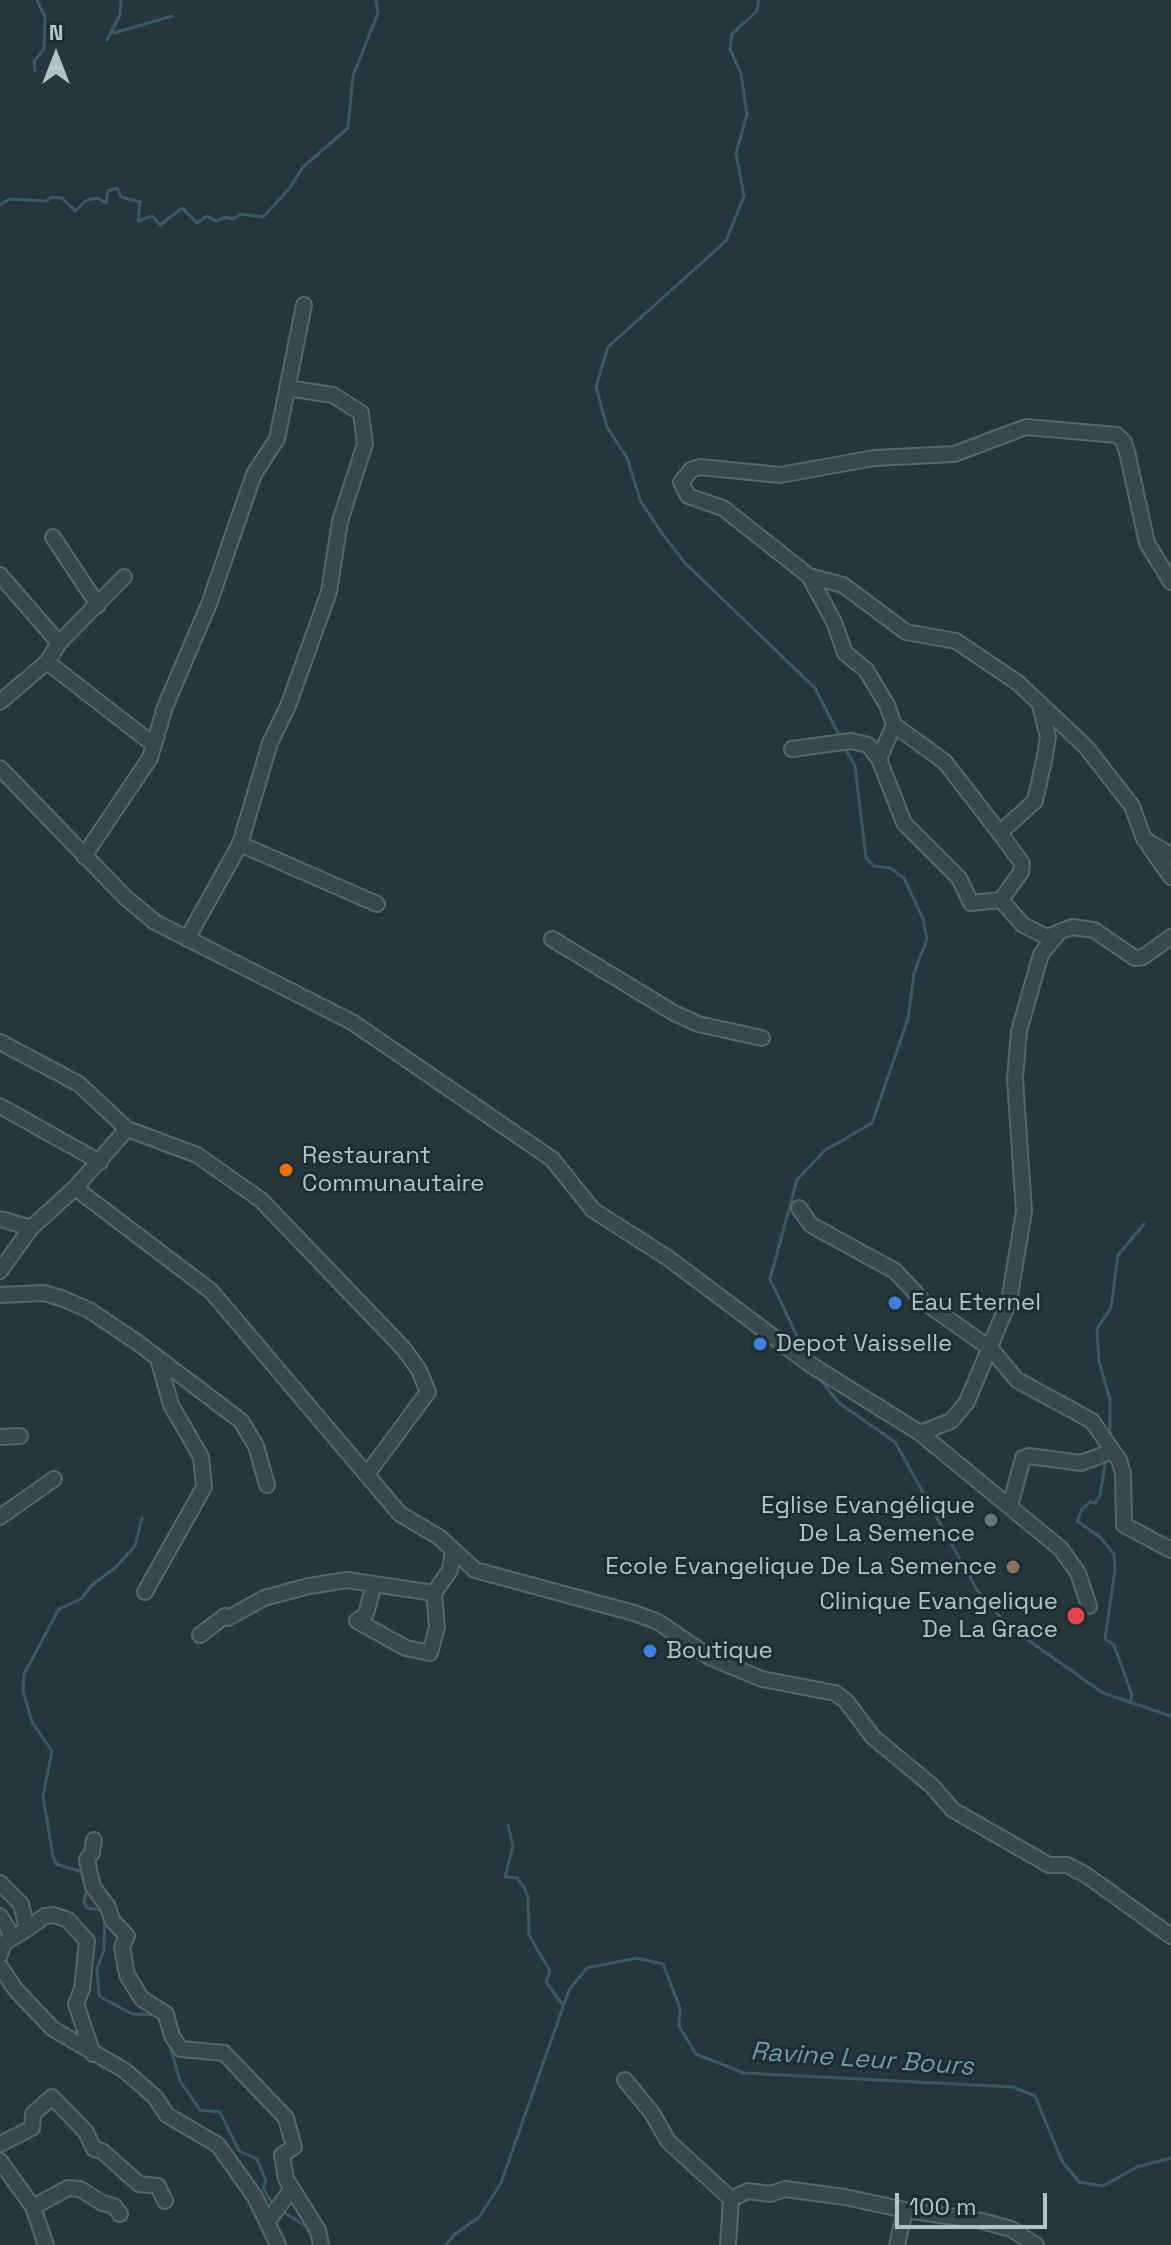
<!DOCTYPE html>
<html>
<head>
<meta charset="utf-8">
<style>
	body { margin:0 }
	#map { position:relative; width:1171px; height:2245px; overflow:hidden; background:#25373d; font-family:"Space Grotesk",sans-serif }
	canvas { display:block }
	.north { position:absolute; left:16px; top:16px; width:80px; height:80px; -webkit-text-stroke:6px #1e2d32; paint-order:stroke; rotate:0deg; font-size:22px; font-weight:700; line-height:32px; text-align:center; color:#b5c3c8 }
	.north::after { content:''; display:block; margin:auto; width:28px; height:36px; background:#b5c3c8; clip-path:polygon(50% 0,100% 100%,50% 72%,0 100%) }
	.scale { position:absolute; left:895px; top:2193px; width:152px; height:36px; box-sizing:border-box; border:4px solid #b5c3c8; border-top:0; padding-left:10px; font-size:24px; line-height:28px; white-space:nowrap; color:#b5c3c8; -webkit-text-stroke:6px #1e2d32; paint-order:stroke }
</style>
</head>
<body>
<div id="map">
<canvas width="1171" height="2245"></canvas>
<div class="north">N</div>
<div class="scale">100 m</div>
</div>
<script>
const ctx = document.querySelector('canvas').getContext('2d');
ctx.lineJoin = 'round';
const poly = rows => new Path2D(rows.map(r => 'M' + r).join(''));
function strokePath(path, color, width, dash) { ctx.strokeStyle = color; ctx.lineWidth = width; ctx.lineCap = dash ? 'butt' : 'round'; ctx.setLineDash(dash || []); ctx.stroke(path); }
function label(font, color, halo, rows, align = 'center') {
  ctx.font = font + ' "Space Grotesk",sans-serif'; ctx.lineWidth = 6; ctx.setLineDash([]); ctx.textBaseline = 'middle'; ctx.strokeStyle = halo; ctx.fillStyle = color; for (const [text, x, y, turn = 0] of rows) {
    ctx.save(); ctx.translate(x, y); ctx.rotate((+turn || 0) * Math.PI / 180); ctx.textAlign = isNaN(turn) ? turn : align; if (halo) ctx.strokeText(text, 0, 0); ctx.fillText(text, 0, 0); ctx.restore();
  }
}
strokePath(poly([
	[759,0,757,11,732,34,730,49,741,74,747,114,736,153,744,196,726,241,608,347,596,387,607,427,627,458,641,502,661,532,685,563,815,688,840,737],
	[114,33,172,16],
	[107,40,120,15,121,0],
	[35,71,34,61,44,49,45,17,37,0],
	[0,205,9,199,46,201,52,197,62,198,75,211,87,200,98,198,106,203,108,191,117,188,121,197,140,202,138,221,152,216,160,225,182,208,197,223,207,216,216,221,226,217,233,219,241,214,263,217,290,188,302,168,348,128,353,76,378,13,376,0],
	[805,1353,770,1279,797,1180,824,1151,872,1123,908,1019,914,973,927,939,923,919,904,878,890,868,874,866,866,858,855,766,845,748],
	[818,1377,839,1403,895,1442,977,1590,1008,1626,1103,1693,1171,1716],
	[1110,1435,1110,1400,1099,1362,1097,1329,1111,1308,1118,1255,1144,1224],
	[1106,1458,1100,1495,1095,1503,1090,1502,1082,1509,1077,1521,1100,1537,1114,1554,1115,1570,1105,1639,1114,1645,1132,1695,1130,1702],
	[508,1825,513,1846,505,1877,517,1878,524,1887,528,1897,529,1935,550,1971,546,1982,562,2004],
	[85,1873,56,1864,53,1856,43,1796,52,1751,32,1722,23,1691,24,1674,59,1609,81,1599,92,1585,116,1567,135,1546,142,1518],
	[87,1888,84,1902,87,1908,102,1910],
	[105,1916,104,1950,97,1969,99,1996,132,2014,157,2015,165,2035],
	[169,2042,180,2081,200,2110,220,2112,239,2151,257,2159,266,2181,263,2188,274,2206],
	[280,2210,306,2226,314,2242],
	[446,2245,454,2235,479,2217,501,2183,569,1990,587,1968,637,1958,663,1964,680,2008,679,2026,696,2054,744,2073,1013,2087,1035,2096,1062,2161,1079,2182,1090,2184,1103,2186,1137,2167,1171,2158]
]), '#3a5963', 3);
const minor = poly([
	[53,537,98,605],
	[0,575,59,643],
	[809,576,843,585,906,632,956,641,1018,683,1086,747,1132,806,1144,839,1171,855],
	[47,662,59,643,124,577],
	[0,702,47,662,154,745],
	[894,725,945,762,1002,836],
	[792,749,851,741,868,745,879,759,904,823,959,878,971,903,1001,900,1023,925,1047,937,1072,927,1094,930,1135,958,1143,957,1171,937],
	[879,759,894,725,887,705,866,670,845,653,834,622,809,576,723,508,688,496,681,482,691,470,700,467,780,475,874,458,954,454,1026,427,1117,435,1124,442,1127,452,1147,543,1171,582],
	[0,768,126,898,155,922,352,1022,552,1159,593,1210,668,1258,808,1363,920,1433,1061,1549,1078,1573,1089,1606],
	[240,844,377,904],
	[1149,846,1171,877],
	[84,856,150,758,165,707,209,604,254,474,277,439,304,305],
	[1001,900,1021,872,1022,863,1002,836,1004,829,1035,801,1045,756,1048,737,1040,705],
	[187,939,240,844,270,743,288,706,329,592,340,521,365,444,361,413,333,395,287,388],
	[552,939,674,1013,698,1024,762,1038],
	[0,1042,79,1084,127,1129,197,1155,261,1200,403,1348,419,1370,428,1392,368,1473],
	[0,1106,100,1162],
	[75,1188,211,1291,400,1514,439,1537,475,1570,634,1613,658,1622,711,1658,762,1679,835,1693,846,1701,873,1737,932,1786,953,1810,1049,1865,1067,1865,1086,1875,1171,1936],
	[799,1208,811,1225,895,1271,924,1302,991,1349,1017,1380,1092,1421,1119,1460,1123,1473,1124,1525,1171,1550],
	[0,1219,31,1228],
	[0,1271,31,1228,75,1188,127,1129],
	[0,1295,44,1293,61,1298,89,1310,138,1343,241,1421,256,1446,267,1485],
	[920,1433,951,1421,967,1402,1009,1301,1024,1211,1015,1079,1019,1031,1041,954,1057,935],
	[0,1437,20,1436],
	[1010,1506,1023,1458,1029,1456,1081,1463,1113,1451],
	[0,1517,54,1479],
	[374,1584,366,1614,357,1621,406,1648,430,1653,437,1627,434,1593],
	[145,1592,204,1487,201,1457,171,1405,159,1362],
	[200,1635,225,1616,228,1618,264,1598,309,1586,347,1580,434,1593,450,1570,453,1550],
	[94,1840,92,1853,87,1859,89,1870,93,1887,108,1907,112,1920,127,1936,122,1947,127,1975,142,1999,166,2014,172,2036,181,2049,224,2053,286,2118,294,2147,282,2155,286,2179,318,2230,321,2245],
	[0,1883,21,1904,27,1929,4,1943,0,1955],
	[0,1916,13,1937],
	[27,1929,45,1916,54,1915,68,1920,87,1941,82,1989,76,2004,93,2054],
	[0,1966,15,1989,53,2029,124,2070,155,2097,167,2115,218,2145,255,2197,278,2245],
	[625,2080,652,2113,668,2141,731,2199],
	[0,2144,32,2128,33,2114,52,2097,86,2132,94,2149,102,2151,139,2184,158,2186,165,2201],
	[0,2161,33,2207,46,2245],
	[731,2199,748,2191,770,2194,785,2189,845,2197,905,2210,982,2221,1011,2229,1036,2245],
	[33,2207,68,2188,80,2189,102,2203,114,2206,120,2214],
	[268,2221,291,2190],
	[728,2245,731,2199],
	[897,2245,905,2210]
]);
strokePath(minor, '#57666b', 18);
strokePath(minor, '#39484d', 14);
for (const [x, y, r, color] of [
	[286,1170,8,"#e8710a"],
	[895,1303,8,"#3f7fe0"],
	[760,1344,8,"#3f7fe0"],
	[991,1520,8,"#6b7280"],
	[1013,1567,8,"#8d6e63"],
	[1076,1616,10,"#e0444e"],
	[650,1651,8,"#3f7fe0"]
]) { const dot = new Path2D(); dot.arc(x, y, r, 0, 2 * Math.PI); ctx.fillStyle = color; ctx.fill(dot); strokePath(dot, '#1e2d32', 3); }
label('24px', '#b5c3c8', '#1e2d32', [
	["Restaurant",302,1156],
	["Communautaire",302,1184],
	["Eau Eternel",911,1303],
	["Depot Vaisselle",776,1344],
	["Eglise Evangélique",975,1506,"right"],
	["De La Semence",975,1534,"right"],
	["Ecole Evangelique De La Semence",997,1567,"right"],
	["Clinique Evangelique",1058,1602,"right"],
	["De La Grace",1058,1630,"right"],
	["Boutique",666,1651]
], 'left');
label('italic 26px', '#7098a5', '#1e2d32', [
	["Ravine Leur Bours",862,2060,4]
]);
</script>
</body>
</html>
